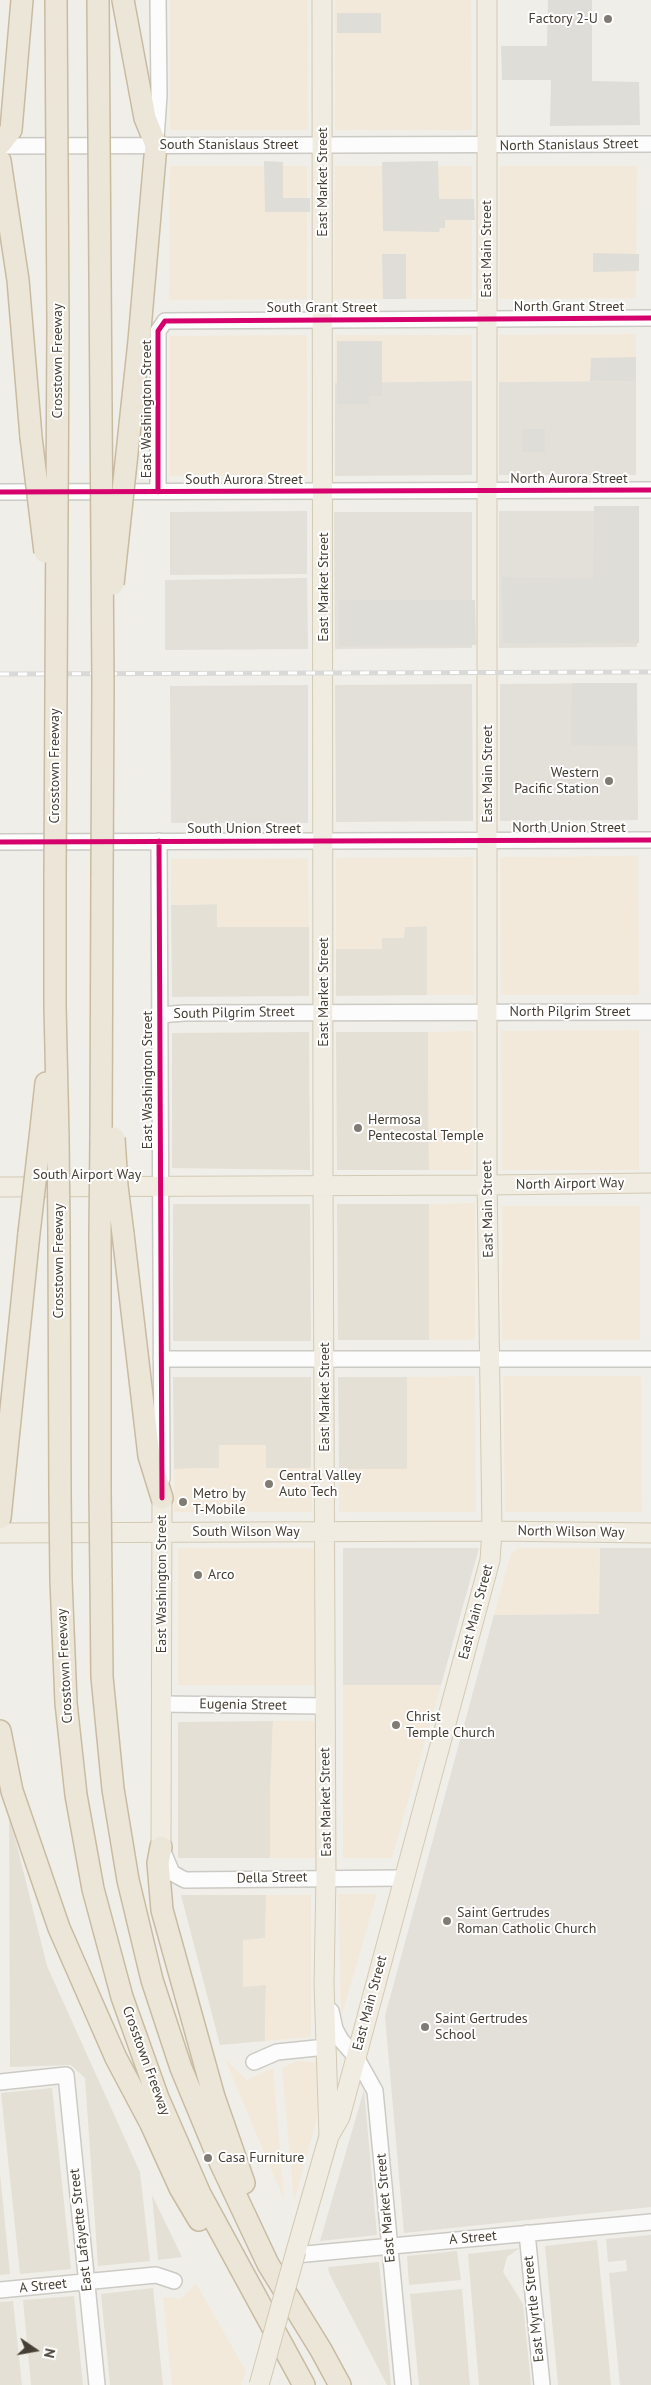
<!DOCTYPE html>
<html>
<head>
<meta charset="utf-8">
<style>
	body { margin:0 }
	#map { position:relative; width:651px; height:2385px; overflow:hidden; background:#f0eee8; font-family:"PT Sans",sans-serif }
	canvas { display:block }
	.north { position:absolute; left:10px; top:2325px; width:50px; height:50px; -webkit-text-stroke:4px #fff; paint-order:stroke; rotate:102deg; font-size:14px; font-weight:700; line-height:20px; text-align:center; color:#453f34 }
	.north::after { content:''; display:block; margin:auto; width:18px; height:22px; background:#453f34; clip-path:polygon(50% 0,100% 100%,50% 72%,0 100%) }
</style>
</head>
<body>
<div id="map">
<canvas width="651" height="2385"></canvas>
<div class="north">N</div>
</div>
<script>
const ctx = document.querySelector('canvas').getContext('2d');
ctx.lineJoin = 'round';
function fill(path, color) { ctx.fillStyle = color; ctx.fill(path, 'evenodd'); }
const poly = rows => new Path2D(rows.map(r => 'M' + r).join(''));
function strokePath(path, color, width, dash) { ctx.strokeStyle = color; ctx.lineWidth = width; ctx.lineCap = dash ? 'butt' : 'round'; ctx.setLineDash(dash || []); ctx.stroke(path); }
function label(font, color, halo, rows, align = 'center') {
  ctx.font = font + ' "PT Sans",sans-serif'; ctx.lineWidth = 4; ctx.setLineDash([]); ctx.textBaseline = 'middle'; ctx.strokeStyle = halo; ctx.fillStyle = color; for (const [text, x, y, turn = 0] of rows) {
    ctx.save(); ctx.translate(x, y); ctx.rotate((+turn || 0) * Math.PI / 180); ctx.textAlign = isNaN(turn) ? turn : align; if (halo) ctx.strokeText(text, 0, 0); ctx.fillText(text, 0, 0); ctx.restore();
  }
}
fill(poly([
	[217,904,217,927,309,927,309,996,172,997,171,905],
	[427,926,427,995,336,996,336,949,382,949,382,938,404,927],
	[309,1032,310,1170,172,1168,172,1033],
	[336,1032,428,1032,429,1170,337,1170],
	[173,1204,310,1204,311,1341,173,1341],
	[337,1204,429,1204,429,1340,338,1340],
	[173,1377,311,1377,311,1468,266,1468,265,1445,219,1445,219,1468,174,1469],
	[338,1377,407,1377,407,1469,339,1469],
	[273,1721,270,1858,178,1858,178,1722],
	[9,1814,47,1966,140,2172,150,2261,98,2266,85,2078,71,2065,10,2067],
	[181,1895,266,1895,266,1938,243,1941,243,1986,266,1984,265,2041,220,2045],
	[52,2088,71,2269,20,2274,1,2093],
	[0,2173,10,2274,0,2275],
	[152,2195,182,2257,158,2260],
	[597,2240,611,2385,558,2385,545,2246],
	[520,2248,507,2257,503,2272,523,2304,531,2385,479,2385,468,2254],
	[457,2251,461,2280,409,2285,407,2256],
	[379,2262,391,2385,387,2385,329,2273,328,2267],
	[153,2288,163,2385,110,2385,101,2294],
	[462,2289,470,2385,419,2385,410,2294],
	[74,2296,83,2385,31,2385,23,2300],
	[13,2301,22,2385,0,2385,0,2302]
]), '#e4e0d5');
fill(poly([
	[170,0,308,0,308,130,170,130],
	[335,0,471,0,472,130,335,130],
	[170,166,307,166,307,299,169,300],
	[335,166,472,166,472,299,334,299],
	[500,166,637,166,636,298,499,299],
	[636,334,636,381,499,382,499,335],
	[307,335,307,476,170,476,170,336],
	[335,335,472,335,472,381,335,383],
	[638,856,639,995,501,995,500,857],
	[473,857,474,995,427,995,427,926,405,927,404,938,382,938,382,949,336,949,336,858],
	[308,858,309,927,217,927,217,904,171,905,171,859],
	[639,1030,639,1170,502,1170,501,1031],
	[474,1031,474,1170,429,1170,428,1032],
	[475,1203,475,1340,429,1340,429,1204],
	[502,1206,640,1206,640,1340,502,1340],
	[475,1376,476,1512,339,1512,339,1469,407,1469,407,1377],
	[641,1376,642,1512,505,1512,503,1376],
	[219,1445,266,1445,266,1468,311,1468,312,1512,174,1512,174,1469,219,1468],
	[178,1548,316,1548,316,1685,178,1685],
	[518,1548,600,1548,599,1614,494,1615,511,1554],
	[343,1685,441,1685,392,1858,343,1858],
	[273,1721,316,1721,316,1858,270,1858,270,1789],
	[338,1894,377,1894,341,2018,339,1930],
	[266,1895,311,1895,311,2037,265,2041,266,1985,243,1987,243,1940,265,1938],
	[225,2059,247,2080,273,2068,284,2200],
	[297,2061,323,2063,316,2122,294,2202,282,2068],
	[196,2283,246,2371,241,2385,172,2385,163,2297,181,2299]
]), '#f3e9da');
fill(poly([
	[472,381,472,475,335,476,335,383],
	[636,381,636,475,499,475,499,382],
	[307,511,307,574,170,575,170,512],
	[499,511,636,511,637,647,499,648],
	[334,512,472,512,472,648,335,649],
	[307,578,308,649,165,650,165,580],
	[637,683,638,820,500,821,500,684],
	[472,684,473,821,336,822,335,685],
	[308,685,308,823,171,823,170,686],
	[343,1548,479,1548,441,1685,343,1685],
	[600,1548,651,1548,651,2207,404,2233,385,2016,494,1615,599,1614],
	[364,2090,377,2235,320,2241],
	[651,2235,651,2385,620,2385,609,2273,627,2271,626,2260,608,2262,606,2239]
]), '#e3dfd9');
fill(poly([
	[548,0,592,0,592,81,639,82,640,125,550,126,551,80,502,80,501,46,547,46],
	[337,13,381,13,381,33,337,33],
	[264,161,283,162,283,198,310,198,310,212,265,212],
	[438,161,439,199,474,199,475,220,445,220,445,228,440,228,439,232,383,231,382,162],
	[593,253,639,254,639,271,593,272],
	[382,254,406,254,406,299,383,299],
	[337,341,382,341,382,396,369,396,369,404,337,404],
	[636,357,636,381,590,381,591,358],
	[523,429,545,429,545,452,522,452],
	[594,506,639,506,639,643,503,643,502,577,593,579],
	[339,600,475,600,476,645,339,646],
	[572,683,637,683,637,747,571,745]
]), '#dfddd8');
const minor = poly([
	[156,139,159,95,158,0],
	[0,146,651,144],
	[0,492,651,490],
	[158,492,158,331,165,321,651,318],
	[159,841,162,1479],
	[0,842,651,840],
	[160,1015,184,1013,651,1012],
	[161,1359,651,1359],
	[161,1704,325,1706],
	[161,1847,172,1873,185,1880,403,1878],
	[331,2011,335,2029,341,2040,356,2057,375,2091,403,2385],
	[254,2062,277,2052,326,2047],
	[0,2082,66,2075,97,2385],
	[527,2233,542,2385],
	[295,2255,651,2222],
	[0,2290,156,2275,174,2281]
]);
const major = poly([
	[322,0,323,1179,326,1877,324,1984,329,2136],
	[0,1187,489,1185,651,1183],
	[0,1533,492,1531,651,1533],
	[161,1847,162,1498],
	[296,2251,329,2136,340,2117,490,1560,492,1531,487,1179,487,0]
]);
const highway = poly([
	[123,0,145,118,156,145,139,341],
	[0,144,11,130,22,0],
	[0,161,18,280,31,437],
	[55,877,55,1006,58,1137],
	[40,1138,46,1083],
	[101,1138,102,877],
	[59,1232,60,1494],
	[123,1234,149,1456,162,1498],
	[100,1492,100,1234],
	[0,1518,29,1233],
	[61,1580,66,1703,76,1795,93,1889,122,1997,158,2098,200,2194,304,2385],
	[101,1580,102,1677,113,1789,128,1880,152,1980,181,2068,220,2162,268,2264,321,2350,340,2385],
	[0,1731,12,1791,59,1928,116,2058,151,2124,180,2188,199,2220],
	[161,1847,158,1863,162,1910,214,2097,244,2183]
]);
strokePath(minor, '#cccac4', 18);
strokePath(major, '#d3cab4', 21);
strokePath(highway, '#c8bba2', 24);
strokePath(minor, '#fdfcfc', 15);
strokePath(major, '#f1ece2', 19);
strokePath(highway, '#ece6d8', 21);
const rail = poly([
	[0,674,651,672]
]);
strokePath(rail, '#d9d9d8', 5);
strokePath(rail, '#fff', 3, [9]);
const majorBridge = poly([
	[259,2385,296,2251]
]);
const highwayBridge = poly([
	[98,0,103,683,102,877],
	[31,437,45,552],
	[113,584,139,341],
	[55,877,58,325,56,0],
	[58,1137,59,1232],
	[114,1138,117,1186,123,1234],
	[29,1233,40,1138],
	[100,1234,101,1138],
	[100,1492,101,1580],
	[60,1494,61,1580]
]);
strokePath(majorBridge, '#d3cab4', 21, []);
strokePath(highwayBridge, '#c8bba2', 24, []);
strokePath(majorBridge, '#f1ece2', 19);
strokePath(highwayBridge, '#ece6d8', 21);
strokePath(poly([
	[0,492,651,490],
	[158,492,158,331,165,321,651,318],
	[159,841,162,1498],
	[0,842,651,840]
]), '#d6006c', 5);
for (const [x, y, r, color] of [
	[608,19,5,"#817c73"],
	[609,781,5,"#817c73"],
	[358,1128,5,"#817c73"],
	[269,1484,5,"#817c73"],
	[183,1502,5,"#817c73"],
	[198,1575,5,"#817c73"],
	[396,1725,5,"#817c73"],
	[447,1921,5,"#817c73"],
	[425,2027,5,"#817c73"],
	[208,2158,5,"#817c73"]
]) { const dot = new Path2D(); dot.arc(x, y, r, 0, 2 * Math.PI); ctx.fillStyle = color; ctx.fill(dot); strokePath(dot, '#fff', 2); }
label('14px', '#453f34', '#fff', [
	["Factory 2-U",598,19,"right"],
	["Western",599,773,"right"],
	["Pacific Station",599,789,"right"],
	["Hermosa",368,1120],
	["Pentecostal Temple",368,1136],
	["Central Valley",279,1476],
	["Auto Tech",279,1492],
	["Metro by",193,1494],
	["T-Mobile",193,1510],
	["Arco",208,1575],
	["Christ",406,1717],
	["Temple Church",406,1733],
	["Saint Gertrudes",457,1913],
	["Roman Catholic Church",457,1929],
	["Saint Gertrudes",435,2019],
	["School",435,2035],
	["Casa Furniture",218,2158]
], 'left');
label('14px', '#453f34', '#fff', [
	["South Stanislaus Street",229,145],
	["North Stanislaus Street",569,145,-1],
	["East Market Street",323,182,-90],
	["East Main Street",487,249,-90],
	["North Grant Street",569,307],
	["South Grant Street",322,308],
	["Crosstown Freeway",58,361,-90],
	["East Washington Street",147,409,-90],
	["North Aurora Street",569,479],
	["South Aurora Street",244,480],
	["East Market Street",324,587,-90],
	["Crosstown Freeway",55,766,-90],
	["East Main Street",488,774,-90],
	["North Union Street",569,828],
	["South Union Street",244,829],
	["East Market Street",324,992,-90],
	["North Pilgrim Street",570,1012],
	["South Pilgrim Street",234,1013,-1],
	["East Washington Street",148,1080,-90],
	["South Airport Way",87,1175],
	["North Airport Way",570,1184,-1],
	["East Main Street",488,1209,-91],
	["Crosstown Freeway",59,1261,-90],
	["East Market Street",325,1397,-90],
	["South Wilson Way",246,1532],
	["North Wilson Way",571,1532,1],
	["East Washington Street",162,1584,-90],
	["East Main Street",476,1612,-75],
	["Crosstown Freeway",65,1666,-93],
	["Eugenia Street",243,1705,1],
	["East Market Street",326,1802,-91],
	["Della Street",272,1878,-1],
	["East Main Street",370,2003,-75],
	["Crosstown Freeway",146,2061,70],
	["East Market Street",386,2208,-95],
	["East Lafayette Street",81,2230,-96],
	["A Street",473,2238,-5],
	["A Street",43,2286,-6],
	["East Myrtle Street",534,2309,-96]
]);
</script>
</body>
</html>
